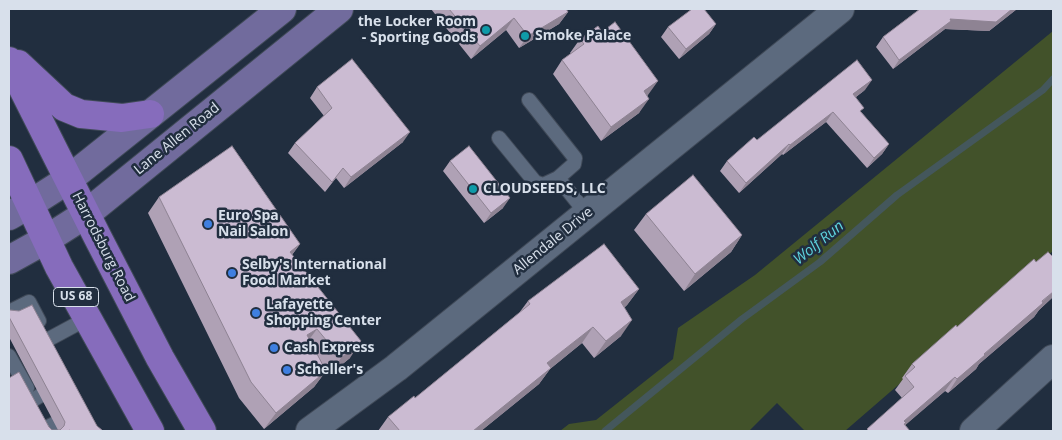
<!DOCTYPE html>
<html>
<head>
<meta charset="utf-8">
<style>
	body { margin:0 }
	#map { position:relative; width:1062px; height:440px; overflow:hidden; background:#212e3f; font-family:"Open Sans",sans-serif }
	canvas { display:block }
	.frame { position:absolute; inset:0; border:10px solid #d8e0eb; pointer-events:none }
</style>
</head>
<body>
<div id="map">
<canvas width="1062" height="440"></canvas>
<div class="frame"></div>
</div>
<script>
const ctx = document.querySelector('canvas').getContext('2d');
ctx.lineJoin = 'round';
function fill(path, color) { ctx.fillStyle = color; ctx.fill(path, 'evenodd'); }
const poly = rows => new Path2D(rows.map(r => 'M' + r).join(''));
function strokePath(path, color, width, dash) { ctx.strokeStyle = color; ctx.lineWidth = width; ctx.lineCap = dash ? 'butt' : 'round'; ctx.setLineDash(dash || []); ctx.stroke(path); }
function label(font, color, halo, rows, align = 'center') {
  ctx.font = font + ' "Open Sans",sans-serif'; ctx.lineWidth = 5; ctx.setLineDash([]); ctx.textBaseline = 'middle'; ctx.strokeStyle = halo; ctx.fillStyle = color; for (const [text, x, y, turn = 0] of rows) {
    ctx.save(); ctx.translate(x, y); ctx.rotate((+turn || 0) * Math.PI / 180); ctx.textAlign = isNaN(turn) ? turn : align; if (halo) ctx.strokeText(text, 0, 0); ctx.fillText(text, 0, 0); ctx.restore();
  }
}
fill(poly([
	[1053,31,1053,251,845,431,805,431,777,403,749,431,560,431,569,424,596,420,673,359,678,328,755,275]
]), '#42522a');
strokePath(poly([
	[605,431,742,319,820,262,897,195,1043,90,1053,79]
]), '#44575c', 7);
const service = poly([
	[529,100,575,158,574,164,558,178],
	[499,138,535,182,543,185,558,178,587,214],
	[9,312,29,302,39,321],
	[49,339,88,318],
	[9,356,27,388],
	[33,400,41,395],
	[48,427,56,423]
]);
const minor = poly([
	[310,431,396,368,840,9],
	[974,431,1053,359]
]);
const secondary = poly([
	[9,216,30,204,69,179,282,9],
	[9,260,47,239,86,214,339,9]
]);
const primary = poly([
	[9,61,97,236,160,358,202,431],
	[18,64,64,107,81,114,122,118,150,114],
	[9,160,59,267,150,431]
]);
strokePath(service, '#404a58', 16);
strokePath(minor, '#404a58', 30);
strokePath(secondary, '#404a58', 30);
strokePath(primary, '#404a58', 30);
strokePath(service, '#5c6a7e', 14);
strokePath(minor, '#5c6a7e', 28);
strokePath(secondary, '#716b9d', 28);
strokePath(primary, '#866cbc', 28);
fill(poly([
	[431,9,566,9,568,12,559,24,519,48,506,30,471,59],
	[920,9,1017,9,989,31,945,29,893,69,876,47,883,37],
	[716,24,709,34,679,59,661,37,668,27],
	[580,39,648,95,647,96,639,113,601,141,553,74,562,60,571,54,570,53],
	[317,87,403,142,344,188,336,178,325,192,288,153,295,143,324,116,310,98],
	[865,90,856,97,861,112,889,144,882,154,867,168,826,122,783,155,782,154,739,193,720,171,727,161],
	[450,161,503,208,484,223,443,171],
	[159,197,300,244,292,255,350,358,329,375,326,371,314,387,264,429,239,398,148,213],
	[646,214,742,235,731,252,684,291,634,230],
	[1053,257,1053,297,1039,310,1034,317,979,364,976,369,948,393,945,391,905,425,910,431,866,431,902,398,895,390,903,379,902,378,912,364,957,327],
	[639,289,627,305,625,307,621,336,594,358,582,343,550,369,539,384,481,431,378,431,388,417,415,398,519,313,528,301],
	[9,311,97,426,103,431,9,431,49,427,52,430,58,430,9,337]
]), '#afa1b5');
fill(poly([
	[1012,9,1017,9,989,31,945,29,893,69,899,60,950,19],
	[568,12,559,24,519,48,528,36],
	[514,18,506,30,471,59,480,46],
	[716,24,709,34,679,59,686,49],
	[872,80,865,90,846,104,853,94],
	[658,81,648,95,634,105,644,91],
	[649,99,639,113,601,141,611,127],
	[833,112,826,122,783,155,790,145],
	[410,132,403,142,344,188,351,177],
	[789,144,782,154,739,193,746,183],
	[889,144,882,154,867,168,874,158],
	[510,198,503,208,484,223,491,213],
	[742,235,731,252,684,291,695,274],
	[300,244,288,260,290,252],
	[639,289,627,305,610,319,621,302],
	[1053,292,1053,297,1039,310,1034,317,979,364,976,369,948,393,957,379],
	[632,320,621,336,594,358,606,341],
	[593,327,582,343,550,369,539,384,481,431,473,431,547,363],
	[317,329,305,345,307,335],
	[361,341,350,358,329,375,341,358],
	[326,371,314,387,264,429,276,413],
	[955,377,945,391,902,428,904,421]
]), '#8e8393');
const building = poly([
	[449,9,566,9,568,12,528,36,514,18,480,46,449,9],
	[692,9,704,9,716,24,686,49,668,27,692,9],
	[920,9,1012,9,996,22,950,19,951,21,899,60,883,37,920,9],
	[615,22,658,81,644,91,649,99,611,127,562,60,584,44,580,39,598,26,602,32,615,22],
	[352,59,410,132,351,177,343,168,332,182,295,143,332,108,317,87,352,59],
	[857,60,872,80,853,94,864,108,860,111,889,144,874,158,833,112,790,145,789,144,746,183,727,161,754,137,757,140,857,60],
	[232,146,300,244,290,252,361,341,341,358,317,329,307,335,326,371,276,413,251,382,159,197,232,146],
	[469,146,510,198,491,213,450,161,469,146],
	[693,175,742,235,695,274,646,214,693,175],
	[604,244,639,289,621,302,632,320,606,341,593,327,547,363,551,368,473,431,400,431,388,417,414,396,415,398,530,304,528,301,604,244],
	[1048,252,1053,257,1053,292,1042,301,1043,303,984,354,985,355,957,379,955,377,904,421,906,423,904,424,910,431,869,431,867,429,914,387,905,376,915,367,912,364,956,325,957,327,1034,259,1036,262,1048,252],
	[32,305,97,426,103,431,71,431,70,430,68,431,9,431,9,378,19,372,49,427,52,430,60,430,64,426,65,422,9,317,9,311,10,310,19,311,32,305]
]);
fill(building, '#cbbbd2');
strokePath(building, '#8e8393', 1);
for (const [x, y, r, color] of [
	[486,30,5,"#0f9aa8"],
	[525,36,5,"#0f9aa8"],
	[473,189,5,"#0f9aa8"],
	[208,224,5,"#3f7fe0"],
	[232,273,5,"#3f7fe0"],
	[256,313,5,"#3f7fe0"],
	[274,348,5,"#3f7fe0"],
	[287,370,5,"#3f7fe0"]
]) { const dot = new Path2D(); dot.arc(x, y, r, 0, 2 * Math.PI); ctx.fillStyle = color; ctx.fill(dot); strokePath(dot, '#212e3f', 2); }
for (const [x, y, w] of [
	[76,297,45]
]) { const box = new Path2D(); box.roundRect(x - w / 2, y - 9.5, w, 19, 4); ctx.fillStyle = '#212e3f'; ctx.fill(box); strokePath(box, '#d8e0eb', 1); }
label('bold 12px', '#d8e0eb', null, [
	["US 68",76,297]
]);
label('bold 14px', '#d8e0eb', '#212e3f', [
	["the Locker Room",476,22,"right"],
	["- Sporting Goods",476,38,"right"],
	["Smoke Palace",535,36],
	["CLOUDSEEDS, LLC",483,189],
	["Euro Spa",218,216],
	["Nail Salon",218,232],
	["Selby's International",242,265],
	["Food Market",242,281],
	["Lafayette",266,305],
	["Shopping Center",266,321],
	["Cash Express",284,348],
	["Scheller's",297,370]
], 'left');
label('14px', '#d8e0eb', '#212e3f', [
	["Lane Allen Road",177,139,-39],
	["Allendale Drive",553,241,-39],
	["Harrodsburg Road",103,247,63]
]);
label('italic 15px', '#5ed2dd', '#212e3f', [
	["Wolf Run",819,243,-39]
]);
</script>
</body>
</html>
